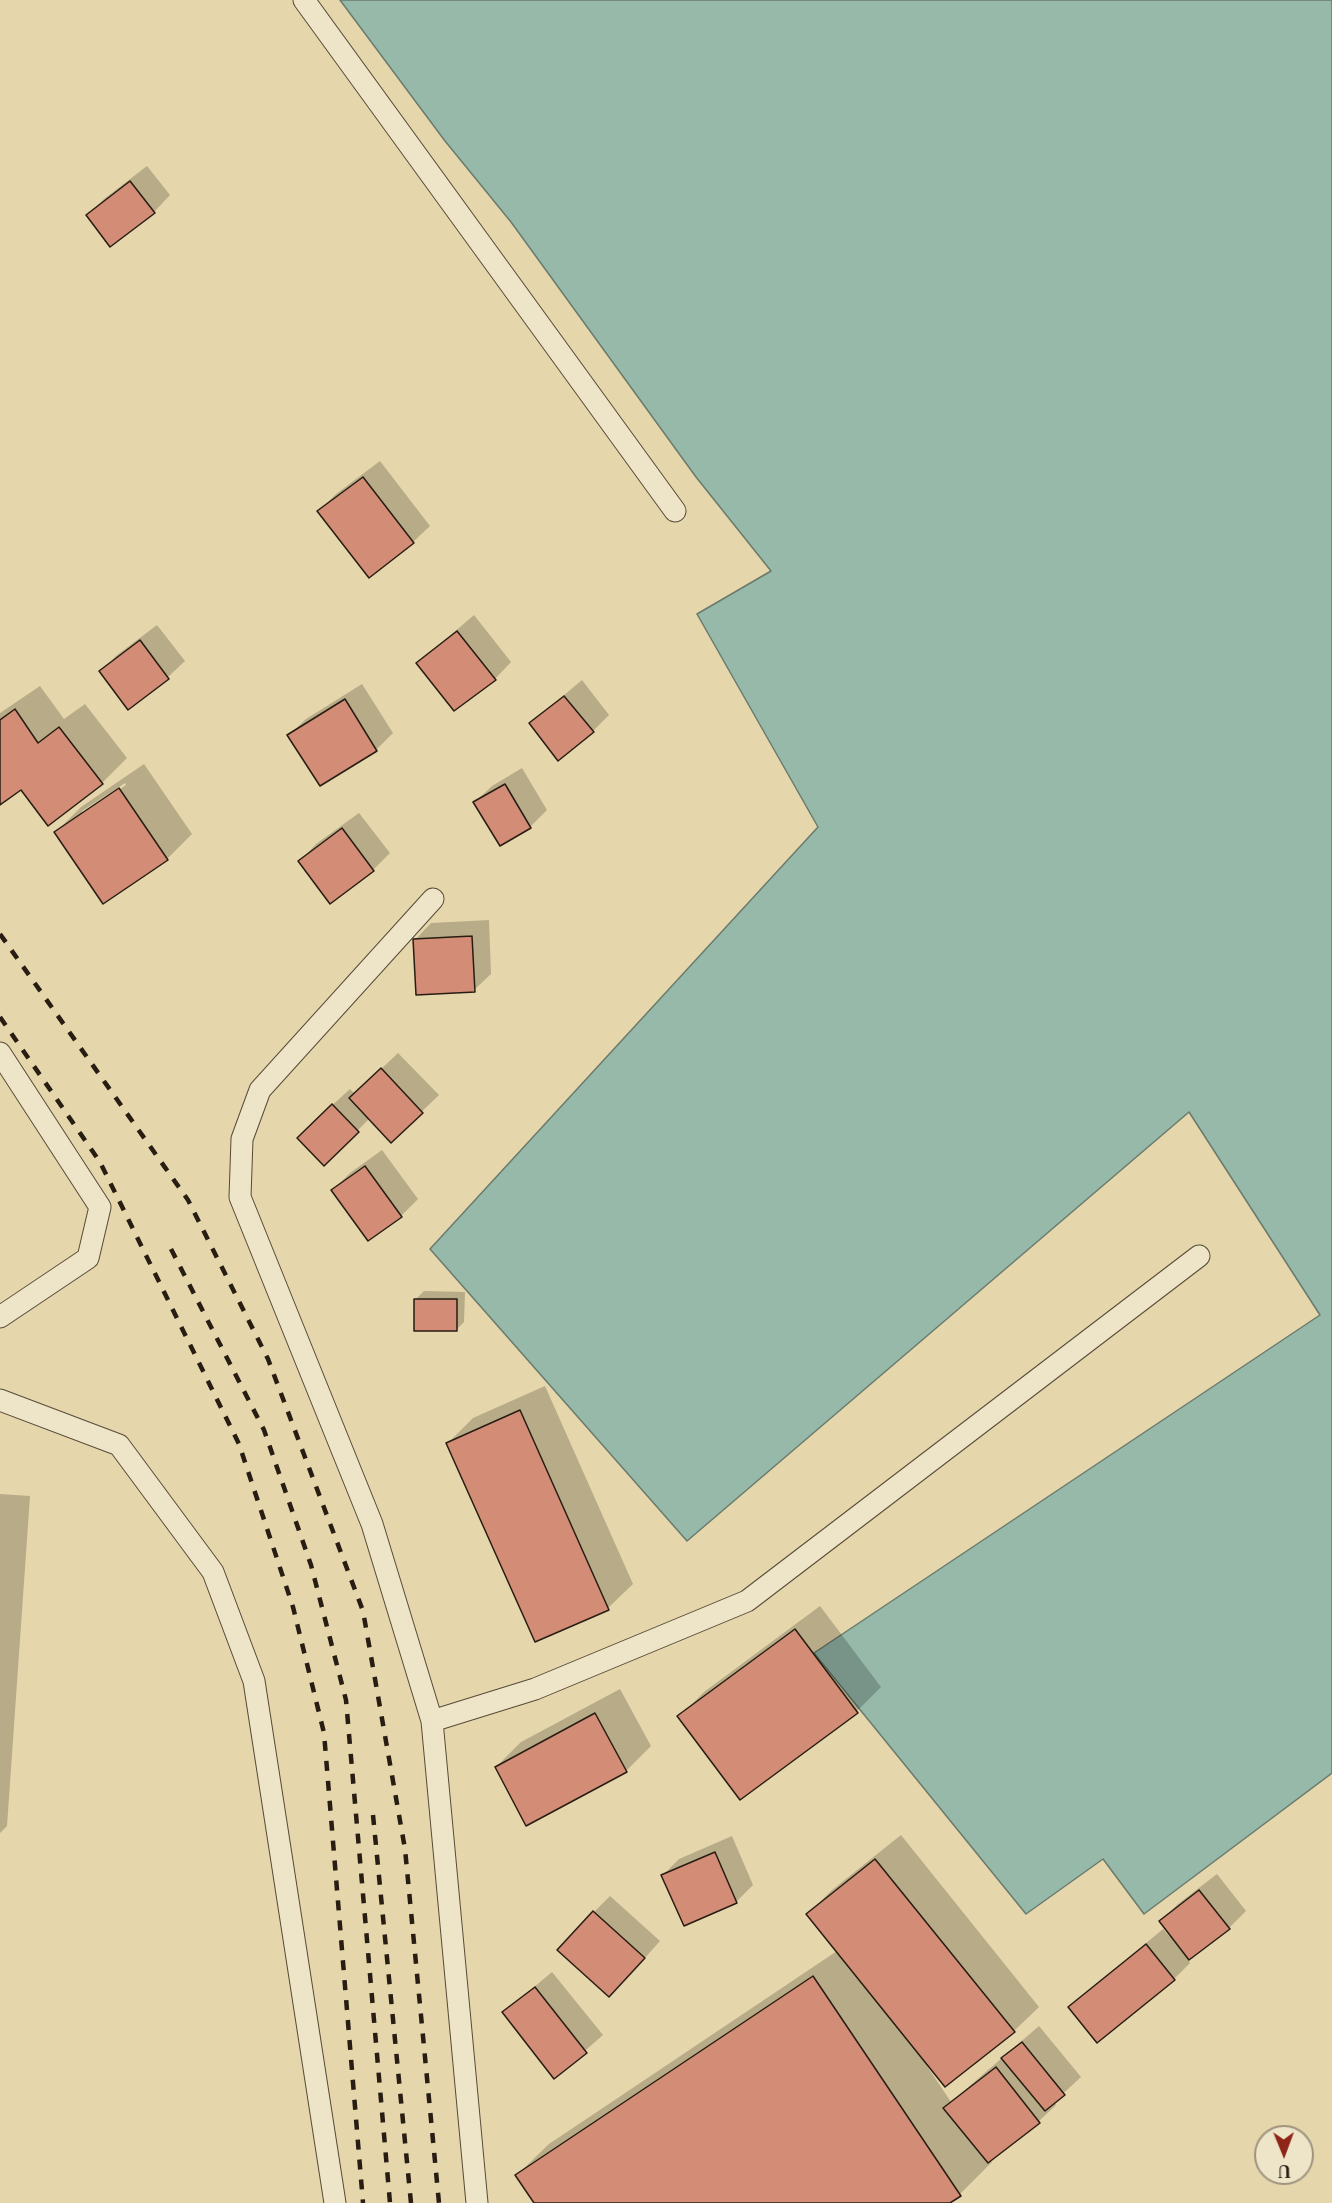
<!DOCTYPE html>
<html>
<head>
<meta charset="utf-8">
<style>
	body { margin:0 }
	#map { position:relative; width:1332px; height:2203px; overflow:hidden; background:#e5d6ab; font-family:"Libre Caslon Text",serif }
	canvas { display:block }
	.north { position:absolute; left:1254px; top:2125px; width:60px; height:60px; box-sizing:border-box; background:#eee4c8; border:2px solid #9e947f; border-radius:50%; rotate:179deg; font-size:16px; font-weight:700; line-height:24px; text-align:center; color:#271d12 }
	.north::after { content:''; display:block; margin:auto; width:21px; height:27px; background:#8f2418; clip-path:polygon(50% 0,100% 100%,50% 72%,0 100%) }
</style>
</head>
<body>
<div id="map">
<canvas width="1332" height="2203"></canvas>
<div class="north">U</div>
</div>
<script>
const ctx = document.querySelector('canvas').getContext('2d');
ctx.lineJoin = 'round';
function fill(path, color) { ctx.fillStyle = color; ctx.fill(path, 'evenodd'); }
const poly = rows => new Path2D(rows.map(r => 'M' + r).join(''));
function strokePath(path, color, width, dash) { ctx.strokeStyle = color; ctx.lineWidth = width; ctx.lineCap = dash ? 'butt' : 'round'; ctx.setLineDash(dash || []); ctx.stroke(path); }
const water = poly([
	[340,0,1332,0,1332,1773,1144,1914,1103,1859,1026,1914,814,1653,1320,1315,1189,1112,687,1541,430,1249,818,827,697,614,771,571,696,477,511,222,445,141,340,0]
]);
fill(water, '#96b9aa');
strokePath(water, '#6a7b6d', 1.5);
fill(poly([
	[147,166,170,195,154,212,88,215,104,199],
	[380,461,430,526,413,542,369,576,319,511,336,494],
	[474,615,511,662,495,679,418,663],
	[157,625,185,661,168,677,128,708,101,672,117,655],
	[582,680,609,715,593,731,531,723],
	[362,684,393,733,376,750,289,735,306,719],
	[40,686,64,719,85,704,127,758,102,783,48,824,21,788,0,803,0,713],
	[144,764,192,834,167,859,56,832,81,807],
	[125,783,126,785,82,815,82,811],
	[522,768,547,810,530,827,500,844,475,802,492,786],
	[359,813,390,853,373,870,300,861,316,844],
	[489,920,491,974,474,990,415,940,431,923],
	[398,1053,439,1095,391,1141,370,1118,324,1164,315,1121,350,1089,355,1094],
	[382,1150,418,1199,401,1216,333,1190,350,1173],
	[424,1291,465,1292,464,1322,456,1330,416,1299],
	[545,1386,633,1584,608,1608,448,1443,473,1418],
	[0,1494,30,1496,7,1826,0,1833],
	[820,1606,881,1687,857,1711,740,1797,679,1717,704,1692],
	[620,1689,651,1746,626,1771,496,1767,521,1742],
	[901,1835,1039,2007,1014,2031,927,2066,951,2102,1039,2026,1081,2077,1054,2102,1056,2105,1039,2121,990,2160,992,2162,960,2194,947,2203,536,2203,517,2175,549,2144,837,1951,808,1914,832,1890],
	[732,1836,753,1885,736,1902,663,1875,679,1859],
	[1217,1874,1246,1911,1229,1928,1188,1959,1190,1963,1174,1979,1070,2007,1163,1929,1169,1936,1172,1935,1161,1921,1178,1904],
	[610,1896,660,1941,626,1979,594,1912],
	[552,1972,603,2035,555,2077,504,2012]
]), '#0003');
const building = poly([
	[130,181,155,213,110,247,86,215,130,181],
	[363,477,414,543,369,578,317,511,363,477],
	[457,631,496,680,454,711,416,663,457,631],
	[140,640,169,679,128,710,99,671,140,640],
	[564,696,594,732,558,761,529,723,564,696],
	[345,699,377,751,320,786,287,735,345,699],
	[15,709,38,743,59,727,103,784,48,826,21,790,0,805,0,720,15,709],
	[505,784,531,828,500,846,473,802,505,784],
	[119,788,168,860,103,904,54,832,119,788],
	[342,828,374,871,330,904,298,861,342,828],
	[472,936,475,992,416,995,413,939,472,936],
	[381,1068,423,1113,391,1143,349,1098,381,1068],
	[332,1104,359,1132,324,1166,297,1138,332,1104],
	[365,1166,402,1217,368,1241,331,1190,365,1166],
	[414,1299,457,1299,457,1331,414,1331,414,1299],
	[520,1410,609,1610,535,1642,446,1443,520,1410],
	[795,1629,858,1713,740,1800,677,1716,795,1629],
	[595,1713,627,1772,526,1826,495,1767,595,1713],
	[715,1852,737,1903,684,1926,661,1875,715,1852],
	[875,1859,1015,2032,945,2087,806,1914,875,1859],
	[1199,1890,1230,1929,1189,1960,1159,1921,1199,1890],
	[593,1911,645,1958,609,1997,557,1950,593,1911],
	[1146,1944,1175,1980,1097,2043,1068,2007,1146,1944],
	[813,1976,961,2196,950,2203,534,2203,515,2175,813,1976],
	[535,1987,587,2053,554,2079,502,2012,535,1987],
	[1022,2042,1065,2095,1045,2111,1001,2058,1022,2042],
	[996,2067,1040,2123,988,2163,943,2108,996,2067]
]);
fill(building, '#d38c75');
strokePath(building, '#271d12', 1.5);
const service = poly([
	[304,0,675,511],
	[433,899,260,1090,242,1139,240,1197,372,1524,432,1721,477,2203],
	[0,1053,100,1207,88,1258,0,1317],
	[0,1400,119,1445,213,1572,254,1681,335,2203],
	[432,1721,535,1689,747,1601,1199,1256]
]);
strokePath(service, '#564b38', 23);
strokePath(service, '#eee4c8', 21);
strokePath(poly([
	[0,934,188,1200,268,1359,363,1611,405,1849,439,2203],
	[0,1017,100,1162,239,1444,293,1607,324,1733,363,2203],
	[171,1249,264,1430,311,1565,346,1700,390,2203],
	[373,1815,411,2203]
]), '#271d12', 4.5, [10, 10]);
</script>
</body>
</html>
